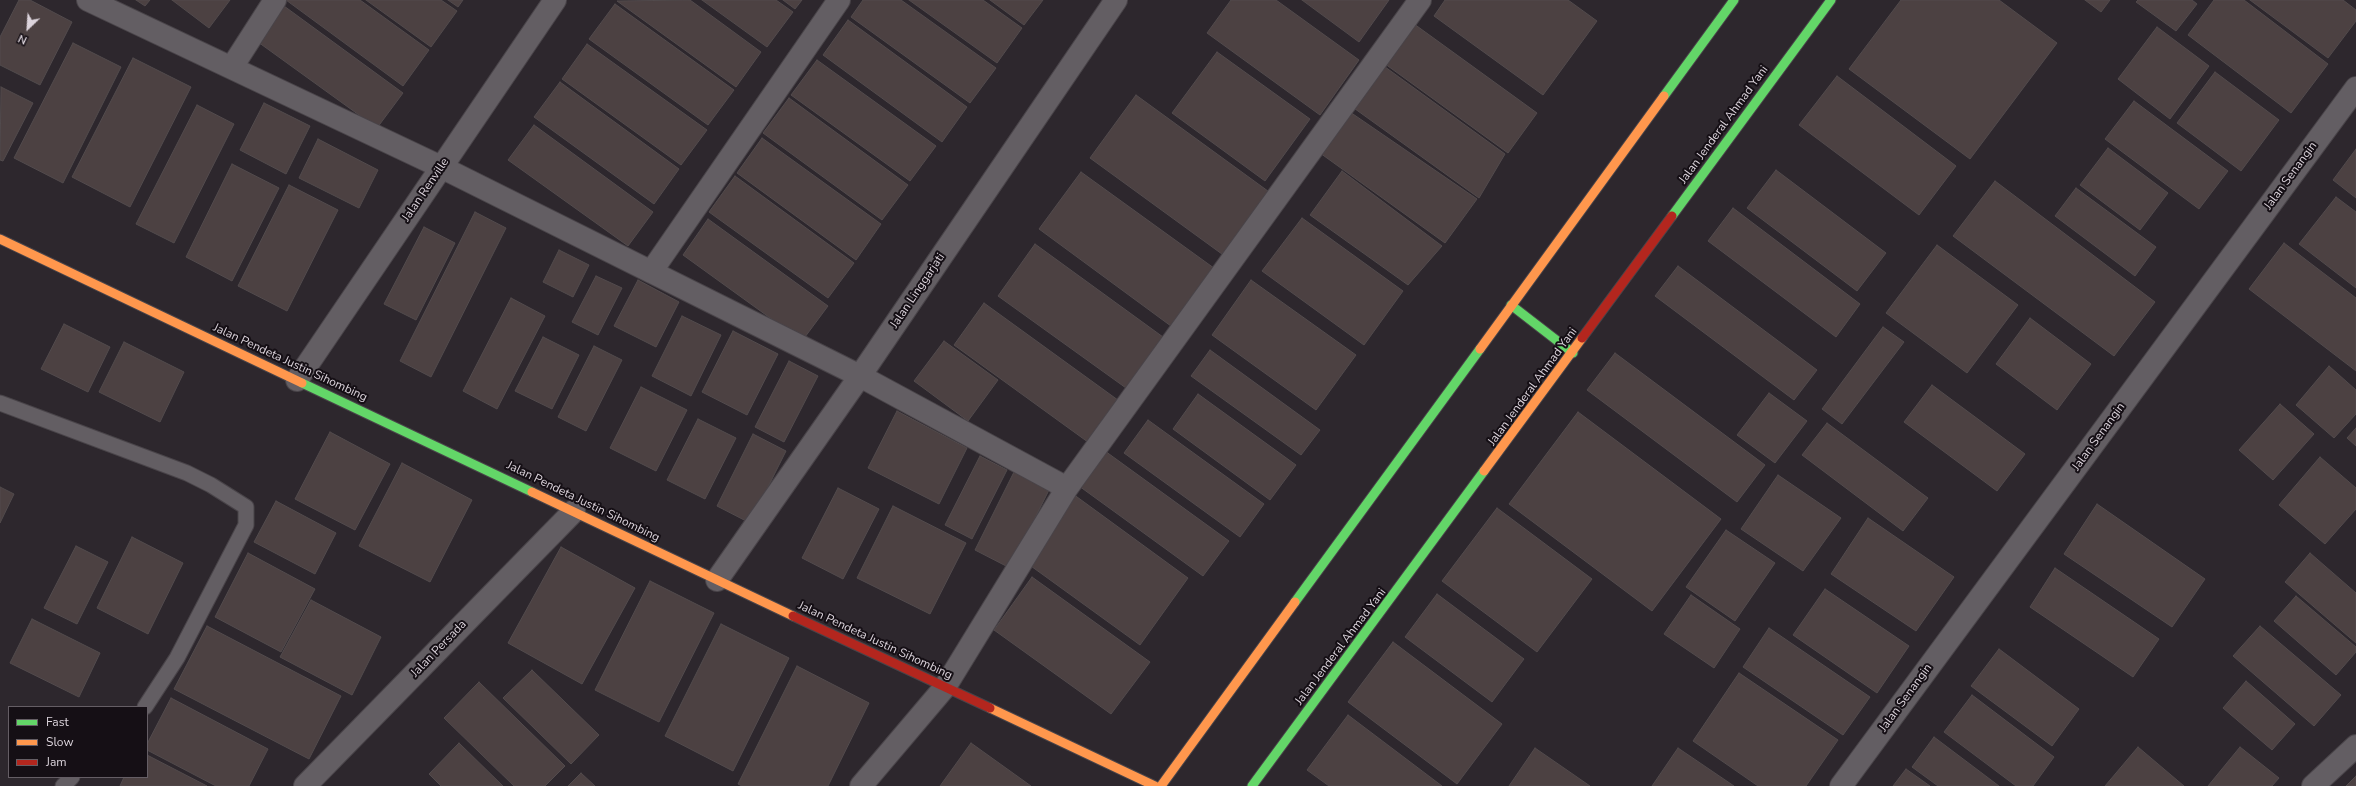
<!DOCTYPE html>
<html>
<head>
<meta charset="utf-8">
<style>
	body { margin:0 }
	#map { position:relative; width:2356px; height:786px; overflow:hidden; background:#2d272d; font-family:"Nunito Sans",sans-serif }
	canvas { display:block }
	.legend { position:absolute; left:8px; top:706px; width:140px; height:72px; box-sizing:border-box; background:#150f15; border:1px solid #655e65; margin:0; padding:5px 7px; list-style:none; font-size:12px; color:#dcd4dc }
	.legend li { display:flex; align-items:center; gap:8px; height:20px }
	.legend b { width:20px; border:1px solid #655e65 }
	.north { position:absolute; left:8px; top:8px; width:40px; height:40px; -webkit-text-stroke:3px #150f15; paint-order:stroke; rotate:205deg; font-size:11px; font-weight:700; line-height:16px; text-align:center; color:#dcd4dc }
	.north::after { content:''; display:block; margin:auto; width:14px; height:18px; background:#dcd4dc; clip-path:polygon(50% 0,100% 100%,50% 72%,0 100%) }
</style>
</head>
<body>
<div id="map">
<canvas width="2356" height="786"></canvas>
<ul class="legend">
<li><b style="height:5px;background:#63d668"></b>Fast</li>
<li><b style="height:5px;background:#ff974d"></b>Slow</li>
<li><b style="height:5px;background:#b3261e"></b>Jam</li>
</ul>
<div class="north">N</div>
</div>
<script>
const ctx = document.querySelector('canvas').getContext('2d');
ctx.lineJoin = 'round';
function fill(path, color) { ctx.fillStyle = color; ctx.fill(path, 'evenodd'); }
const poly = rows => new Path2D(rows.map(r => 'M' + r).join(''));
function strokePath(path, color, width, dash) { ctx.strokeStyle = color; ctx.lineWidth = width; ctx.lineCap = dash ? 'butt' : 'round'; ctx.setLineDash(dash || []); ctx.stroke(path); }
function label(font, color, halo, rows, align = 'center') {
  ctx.font = font + ' "Nunito Sans",sans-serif'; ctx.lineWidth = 4; ctx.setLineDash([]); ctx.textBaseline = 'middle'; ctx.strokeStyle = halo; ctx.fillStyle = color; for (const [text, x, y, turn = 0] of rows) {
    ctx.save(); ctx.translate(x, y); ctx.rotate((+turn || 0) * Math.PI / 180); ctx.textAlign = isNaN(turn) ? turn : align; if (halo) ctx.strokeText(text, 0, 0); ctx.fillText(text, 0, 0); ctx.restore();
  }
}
const building = poly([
	[19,0,30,0,72,22,40,85,0,65,0,37,19,0],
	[136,0,150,0,145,6,136,0],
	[172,0,230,0,209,28,172,0],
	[286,0,360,0,429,50,403,86,286,0],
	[366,0,441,0,457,11,431,47,366,0],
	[448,0,463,0,458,7,448,0],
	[690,0,761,52,736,87,617,1,690,0],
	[702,0,776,0,793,12,767,47,702,0],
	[783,0,802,0,795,9,783,0],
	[863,0,901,0,996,68,970,103,851,17,863,0],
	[909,0,983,0,1022,28,997,63,909,0],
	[990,0,1043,0,1024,25,990,0],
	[1231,0,1276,0,1359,60,1320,115,1207,33,1231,0],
	[1302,0,1389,0,1359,42,1302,0],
	[1445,0,1568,0,1597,21,1543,95,1434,16,1445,0],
	[1901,0,1999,0,2057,43,1970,159,1849,69,1901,0],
	[2085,0,2110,0,2101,12,2085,0],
	[2138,0,2192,0,2197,4,2176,31,2136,2,2138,0],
	[2214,0,2244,0,2328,64,2291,113,2188,35,2214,0],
	[2250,0,2343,0,2356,10,2356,21,2328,58,2250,0],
	[615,4,734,90,708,125,589,39,615,4],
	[284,6,403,93,377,128,258,42,284,6],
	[848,20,967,107,942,142,823,55,848,20],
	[1410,21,1537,113,1508,153,1381,61,1410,21],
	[2157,27,2209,66,2170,119,2118,79,2157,27],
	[73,43,121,67,63,183,14,158,73,43],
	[587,44,707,130,681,165,562,79,587,44],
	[1217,52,1310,119,1265,181,1172,113,1217,52],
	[133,58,191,87,130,207,72,177,133,58],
	[817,60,936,146,910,181,791,95,817,60],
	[1381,64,1505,154,1479,198,1351,106,1381,64],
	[2215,72,2279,120,2241,171,2177,123,2215,72],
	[1837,76,1956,166,1919,215,1799,125,1837,76],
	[560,82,679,169,654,204,534,117,560,82],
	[1,87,33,103,3,161,0,160,1,87],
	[1136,95,1272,194,1226,257,1090,158,1136,95],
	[789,98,908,185,882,220,763,133,789,98],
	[2134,101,2228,171,2199,209,2105,139,2134,101],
	[264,103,310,126,286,174,240,150,264,103],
	[197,105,234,124,174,243,136,224,197,105],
	[1350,112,1477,199,1445,243,1320,153,1350,112],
	[534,125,653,212,628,246,508,160,534,125],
	[762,138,881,224,856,260,737,173,762,138],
	[318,139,378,170,359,208,299,178,318,139],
	[2108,148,2168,193,2140,230,2080,185,2108,148],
	[2356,149,2356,198,2333,180,2356,149],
	[232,164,279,188,232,281,186,257,232,164],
	[1776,170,1886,253,1857,291,1747,208,1776,170],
	[1342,171,1442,246,1408,285,1310,215,1342,171],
	[1081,172,1218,271,1175,329,1039,229,1081,172],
	[735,176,854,263,828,298,709,212,735,176],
	[1995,181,2155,302,2114,356,1953,236,1995,181],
	[289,185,338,210,287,311,238,286,289,185],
	[2076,188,2156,247,2135,276,2055,216,2076,188],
	[2336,197,2356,212,2356,288,2299,244,2336,197],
	[1733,208,1860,304,1836,337,1708,241,1733,208],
	[475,212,506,228,431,377,400,361,475,212],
	[1302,218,1403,291,1364,345,1262,271,1302,218],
	[708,219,828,306,802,341,683,255,708,219],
	[424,227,455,243,416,320,384,304,424,227],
	[2284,243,2356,298,2356,371,2249,289,2284,243],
	[1035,244,1163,337,1126,388,998,296,1035,244],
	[1937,245,2018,305,1967,373,1886,313,1937,245],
	[559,250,589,265,573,297,543,282,559,250],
	[1678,266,1817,370,1794,400,1655,296,1678,266],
	[596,276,622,288,598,335,572,322,596,276],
	[638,280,679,302,656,347,614,326,638,280],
	[1251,280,1356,355,1316,410,1212,335,1251,280],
	[511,298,545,316,497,409,463,391,511,298],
	[984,303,1122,403,1092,445,954,345,984,303],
	[682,316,721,335,691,396,652,376,682,316],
	[2030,318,2091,364,2057,410,1996,364,2030,318],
	[64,324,110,347,88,392,41,369,64,324],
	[1883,327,1904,342,1842,424,1822,409,1883,327],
	[733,331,778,354,747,415,702,392,733,331],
	[543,337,579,355,552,409,515,391,543,337],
	[944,341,998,380,968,421,914,381,944,341],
	[124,342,184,372,160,422,99,392,124,342],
	[594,346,622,360,586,431,558,417,594,346],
	[1210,350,1320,430,1301,455,1191,376,1210,350],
	[1615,353,1765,465,1737,502,1587,390,1615,353],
	[789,361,818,376,784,442,755,427,789,361],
	[2329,366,2356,390,2356,414,2334,438,2296,405,2329,366],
	[1932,385,2025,454,1997,491,1904,422,1932,385],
	[641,387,687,410,656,471,610,448,641,387],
	[1769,393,1807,421,1775,463,1737,435,1769,393],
	[1198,394,1296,465,1270,500,1173,429,1198,394],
	[2280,404,2314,434,2273,480,2239,450,2280,404],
	[897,411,967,448,939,504,868,468,897,411],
	[1578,412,1721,519,1652,611,1509,504,1578,412],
	[698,419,736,438,705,499,667,480,698,419],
	[1148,420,1264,504,1240,537,1124,453,1148,420],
	[1827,423,1928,498,1903,531,1802,455,1827,423],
	[2356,428,2356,446,2347,438,2356,428],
	[330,432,390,464,355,530,295,499,330,432],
	[753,434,786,451,750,523,717,506,753,434],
	[1105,451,1229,541,1203,576,1079,486,1105,451],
	[980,456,1007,470,972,539,945,525,980,456],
	[2320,457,2356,488,2356,509,2325,544,2279,505,2320,457],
	[402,463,472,500,430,582,359,546,402,463],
	[1018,464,1053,482,1010,568,975,550,1018,464],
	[1778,475,1841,518,1803,571,1741,529,1778,475],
	[0,487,14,494,0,523,0,487],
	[838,488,879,509,843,579,802,558,838,488],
	[1073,494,1188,578,1140,645,1024,561,1073,494],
	[276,501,336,533,315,574,254,542,276,501],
	[2097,504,2205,579,2172,627,2064,554,2097,504],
	[893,506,966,543,930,614,857,578,893,506],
	[1497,508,1592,579,1537,652,1442,581,1497,508],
	[1868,518,1954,577,1916,631,1831,574,1868,518],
	[1726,530,1775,563,1735,621,1686,587,1726,530],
	[132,537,183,563,148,634,97,608,132,537],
	[76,546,108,562,77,624,44,608,76,546],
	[561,547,635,588,582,684,508,643,561,547],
	[248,553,315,589,281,652,215,617,248,553],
	[2310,553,2356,593,2356,643,2285,582,2310,553],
	[2055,568,2159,639,2133,677,2030,607,2055,568],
	[1032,577,1150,662,1111,714,994,630,1032,577],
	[650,581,714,613,659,722,595,690,650,581],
	[1825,589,1909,646,1877,693,1793,635,1825,589],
	[1437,594,1524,659,1492,702,1405,637,1437,594],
	[1691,595,1740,629,1714,668,1664,634,1691,595],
	[2296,596,2356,647,2356,652,2336,675,2274,621,2296,596],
	[311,600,381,637,352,695,280,657,311,600],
	[32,619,100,653,79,697,10,663,32,619],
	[721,624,789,658,733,771,665,736,721,624],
	[207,626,341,696,309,759,174,689,207,626],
	[2260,626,2341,695,2314,726,2233,656,2260,626],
	[1769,628,1870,697,1843,735,1743,667,1769,628],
	[1393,642,1502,724,1457,784,1348,702,1393,642],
	[1999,649,2079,709,2052,746,1971,686,1999,649],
	[797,666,869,703,828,786,742,786,738,784,797,666],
	[532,670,599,735,571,764,503,698,532,670],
	[1739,673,1838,740,1806,786,1758,786,1693,741,1739,673],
	[2246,681,2295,724,2272,750,2223,708,2246,681],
	[479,682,565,766,545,786,514,786,444,718,479,682],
	[1972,695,2054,757,2033,786,2016,786,1944,732,1972,695],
	[171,698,268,749,249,786,216,786,147,750,147,744,171,698],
	[1348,715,1442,786,1329,786,1307,770,1348,715],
	[1934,737,1999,786,1938,786,1912,767,1934,737],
	[459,743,503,786,441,786,429,774,459,743],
	[971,743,1031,786,940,786,971,743],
	[2138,747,2184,786,2105,786,2138,747],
	[2240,747,2279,778,2272,786,2208,786,2240,747],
	[1535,748,1590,786,1509,786,1535,748],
	[1678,748,1734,786,1652,786,1678,748],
	[147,755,207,786,120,786,124,777,147,777,147,755],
	[1906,769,1930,786,1893,786,1906,769],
	[581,773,595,786,568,786,581,773],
	[2356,776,2356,786,2346,786,2356,776]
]);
fill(building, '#4c4142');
strokePath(building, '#524b4d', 1);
const lane = poly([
	[0,403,187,473,211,485,246,507,246,525,177,658,145,707],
	[63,786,72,777]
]);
const street = poly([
	[88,0,441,167,860,376,1067,488],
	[232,67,275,0],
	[651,272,839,0],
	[297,380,555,0],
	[717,580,860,376,1116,0],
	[305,786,574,511],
	[861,786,945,687,1067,488,1420,0],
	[1841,786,2356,88],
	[2313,786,2356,746]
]);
const fast = poly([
	[1664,96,1734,0],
	[1672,216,1831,0],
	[1511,305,1573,353],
	[302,383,532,492],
	[1295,602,1480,349],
	[1252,786,1484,471]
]);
const slow = poly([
	[0,239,302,383],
	[1480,349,1664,96],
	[1484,471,1582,338],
	[532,492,793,616],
	[990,708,1155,786],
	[1161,786,1295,602]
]);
const jam = poly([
	[1582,338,1672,216],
	[793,616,990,708]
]);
strokePath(lane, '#494449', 17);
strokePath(street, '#494449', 24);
strokePath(fast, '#494449', 11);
strokePath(slow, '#494449', 11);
strokePath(jam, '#494449', 11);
strokePath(lane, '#635e63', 15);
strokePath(street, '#635e63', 22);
strokePath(fast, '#63d668', 9);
strokePath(slow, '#ff974d', 9);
strokePath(jam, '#b3261e', 9);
label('12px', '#dcd4dc', '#150f15', [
	["Jalan Jenderal Ahmad Yani",1724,125,-54],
	["Jalan Senangin",2291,176,-54],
	["Jalan Renville",426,190,-56],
	["Jalan Linggarjati",918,291,-56],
	["Jalan Pendeta Justin Sihombing",290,363,25],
	["Jalan Jenderal Ahmad Yani",1533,387,-54],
	["Jalan Senangin",2099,437,-54],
	["Jalan Pendeta Justin Sihombing",583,502,26],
	["Jalan Pendeta Justin Sihombing",875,641,25],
	["Jalan Jenderal Ahmad Yani",1341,647,-53],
	["Jalan Persada",439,649,-46],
	["Jalan Senangin",1906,698,-54]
]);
</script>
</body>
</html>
